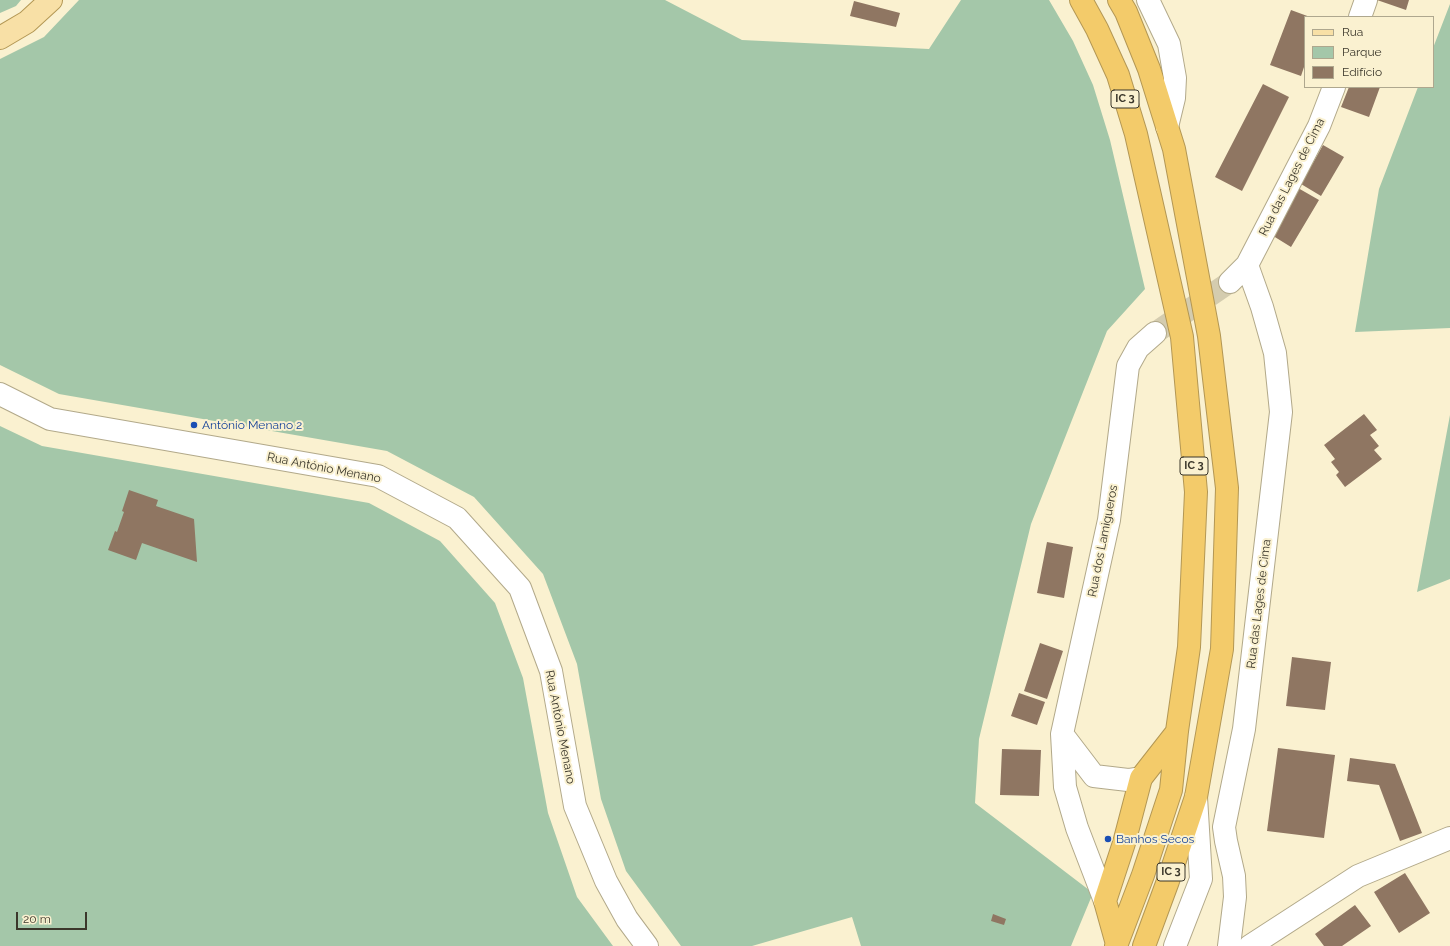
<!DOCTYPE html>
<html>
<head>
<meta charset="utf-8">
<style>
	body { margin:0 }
	#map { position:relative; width:1450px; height:946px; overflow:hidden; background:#faf1d0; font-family:Raleway,sans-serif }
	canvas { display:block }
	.legend { position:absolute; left:1304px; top:16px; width:130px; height:72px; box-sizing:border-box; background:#faf1d0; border:1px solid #aea78e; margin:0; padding:5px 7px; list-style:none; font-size:12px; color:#3b372b }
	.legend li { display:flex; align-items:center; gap:8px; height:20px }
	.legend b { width:20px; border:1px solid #aea78e }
	.scale { position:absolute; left:16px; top:912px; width:71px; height:18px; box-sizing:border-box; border:2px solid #3b372b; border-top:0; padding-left:5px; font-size:12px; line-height:14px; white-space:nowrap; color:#3b372b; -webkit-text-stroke:3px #faf1d0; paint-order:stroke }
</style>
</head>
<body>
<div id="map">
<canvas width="1450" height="946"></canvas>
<ul class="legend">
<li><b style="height:5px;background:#f8e0a6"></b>Rua</li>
<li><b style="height:11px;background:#a4c7a9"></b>Parque</li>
<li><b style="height:11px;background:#8f7662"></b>Edifício</li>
</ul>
<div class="scale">20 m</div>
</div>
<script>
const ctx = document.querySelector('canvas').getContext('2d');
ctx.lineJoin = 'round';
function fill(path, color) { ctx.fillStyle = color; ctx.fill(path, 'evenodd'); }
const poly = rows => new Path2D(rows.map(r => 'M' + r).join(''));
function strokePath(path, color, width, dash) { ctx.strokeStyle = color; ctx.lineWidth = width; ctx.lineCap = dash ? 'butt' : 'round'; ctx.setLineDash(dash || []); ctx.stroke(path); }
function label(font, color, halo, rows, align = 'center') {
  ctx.font = font + ' Raleway,sans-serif'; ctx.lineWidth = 4; ctx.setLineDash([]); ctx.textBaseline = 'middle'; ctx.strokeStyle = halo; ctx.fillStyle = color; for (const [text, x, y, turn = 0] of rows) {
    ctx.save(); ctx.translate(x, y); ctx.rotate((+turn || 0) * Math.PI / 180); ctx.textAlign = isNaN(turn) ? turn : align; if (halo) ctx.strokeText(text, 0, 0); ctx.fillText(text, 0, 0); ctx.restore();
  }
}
fill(poly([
	[0,0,21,0,16,6,0,13],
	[79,0,665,0,742,40,929,49,961,0,1049,0,1073,41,1093,85,1110,140,1145,289,1107,331,1031,524,979,739,975,803,1093,893,1071,946,861,946,852,917,752,946,681,946,626,871,601,799,577,664,543,574,474,497,387,451,59,394,0,365,0,59,44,37],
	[1450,4,1450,328,1355,332,1379,189,1418,87,1433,87,1433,48],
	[1450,415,1450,579,1417,592],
	[0,426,42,446,369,503,440,541,495,603,523,678,548,813,577,897,613,946,0,946]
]), '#a4c7a9');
fill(poly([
	[1377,0,1409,0,1406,10],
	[854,1,900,13,896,27,850,16],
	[1291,10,1310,17,1305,17,1305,64,1301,76,1270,65],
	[1263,84,1289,97,1242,191,1215,177],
	[1349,87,1380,87,1369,117,1341,107],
	[1323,145,1344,157,1321,196,1301,184],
	[1298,188,1319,200,1291,247,1270,234],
	[1364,414,1377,430,1370,435,1379,446,1374,450,1382,459,1345,487,1336,475,1339,472,1331,462,1335,459,1324,445],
	[129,490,158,500,156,506,194,519,197,562,142,543,136,560,108,550,115,531,117,532,124,512,122,511],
	[1047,542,1073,547,1064,598,1037,593],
	[1040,643,1063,651,1047,699,1024,691],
	[1292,657,1331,662,1325,710,1286,706],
	[1019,693,1045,702,1037,725,1011,716],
	[1278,748,1335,755,1324,838,1267,831],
	[1002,749,1041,750,1039,796,1000,795],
	[1350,758,1395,764,1422,833,1400,841,1379,785,1347,781],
	[1405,873,1430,913,1399,933,1374,892],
	[1355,905,1371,926,1342,946,1324,946,1315,934],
	[993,914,1006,919,1004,925,991,921]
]), '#8f7662');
strokePath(poly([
	[1155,333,1230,282]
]), '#d4ccaf', 22, [22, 11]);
const minor = poly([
	[1148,0,1169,44,1175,78,1174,98,1167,127],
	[1360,17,1366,0],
	[1230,282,1247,265,1319,126,1334,87],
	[0,394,50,419,378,476,457,518,520,588,551,671,575,806,606,881,627,919,647,946],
	[1062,734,1094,776,1128,780,1141,778],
	[1105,901,1077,828,1065,787,1062,734,1109,520,1128,366,1138,348,1155,333],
	[1175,946,1201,879,1196,797],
	[1229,946,1235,897,1234,876,1226,841,1224,827,1244,729,1281,412,1275,353,1262,307,1247,265],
	[1250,946,1358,876,1450,838]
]);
const major = poly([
	[0,38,27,22,51,0]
]);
const highway = poly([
	[1081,0,1097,29,1118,75,1136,134,1182,337,1196,492,1189,647,1177,731,1171,790,1143,875,1116,946],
	[1119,0,1126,12,1149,69,1174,149,1209,336,1227,488,1222,649,1196,797,1168,881,1144,946],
	[1117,944,1105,901,1124,843,1141,778,1177,732]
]);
strokePath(minor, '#b2a98a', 24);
strokePath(major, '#b39754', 24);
strokePath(highway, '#b39754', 24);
strokePath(minor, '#fff', 22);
strokePath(major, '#f8e0a6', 22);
strokePath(highway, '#f3cb6a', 22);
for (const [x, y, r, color] of [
	[194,425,4,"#1a4fb4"],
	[1108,839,4,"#1a4fb4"]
]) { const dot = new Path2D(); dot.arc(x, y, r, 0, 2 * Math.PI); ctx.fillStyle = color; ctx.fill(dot); strokePath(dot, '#faf1d0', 1.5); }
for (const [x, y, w] of [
	[1125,99,28],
	[1194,466,28],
	[1171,872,28]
]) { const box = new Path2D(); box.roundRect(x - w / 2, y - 9, w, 18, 3); ctx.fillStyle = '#faf1d0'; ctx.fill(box); strokePath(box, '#3b372b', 1); }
label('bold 11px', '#3b372b', null, [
	["IC 3",1125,99],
	["IC 3",1194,466],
	["IC 3",1171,872]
]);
label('12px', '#3b372b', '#faf1d0', [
	["Rua das Lages de Cima",1292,177,-63],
	["Rua António Menano",324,468,11],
	["Rua dos Lamigueros",1103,541,-79],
	["Rua das Lages de Cima",1259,604,-83],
	["Rua António Menano",560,727,79]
]);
label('12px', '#164399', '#faf1d0', [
	["António Menano 2",202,425],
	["Banhos Secos",1116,839]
], 'left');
</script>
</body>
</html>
